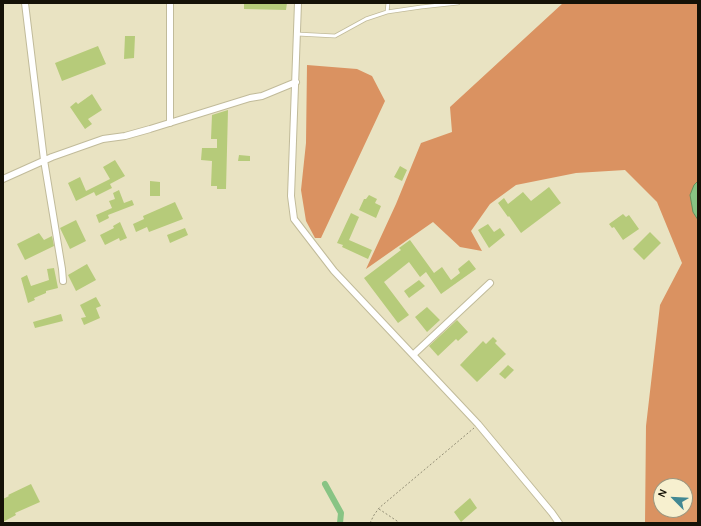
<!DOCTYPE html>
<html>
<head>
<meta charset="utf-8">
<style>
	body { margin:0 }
	#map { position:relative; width:701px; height:526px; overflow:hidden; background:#e9e3c2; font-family:Karla,sans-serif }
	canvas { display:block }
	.frame { position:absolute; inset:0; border:4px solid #151207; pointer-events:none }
	.north { position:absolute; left:653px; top:478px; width:40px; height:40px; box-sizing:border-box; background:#f7f0cf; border:1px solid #9d977f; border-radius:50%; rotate:294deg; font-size:11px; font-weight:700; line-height:16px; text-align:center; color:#151207 }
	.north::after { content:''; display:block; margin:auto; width:14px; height:18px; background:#428893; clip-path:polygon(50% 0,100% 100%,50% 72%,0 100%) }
</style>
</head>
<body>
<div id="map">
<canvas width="701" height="526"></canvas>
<div class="frame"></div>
<div class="north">N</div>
</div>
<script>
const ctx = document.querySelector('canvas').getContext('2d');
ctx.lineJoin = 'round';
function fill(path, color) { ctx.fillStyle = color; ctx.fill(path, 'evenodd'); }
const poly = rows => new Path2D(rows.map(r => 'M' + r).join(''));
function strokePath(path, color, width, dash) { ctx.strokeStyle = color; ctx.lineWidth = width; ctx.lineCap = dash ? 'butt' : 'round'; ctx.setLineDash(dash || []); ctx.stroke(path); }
fill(poly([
	[563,3,698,3,698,181,694,185,693,212,698,220,698,523,645,523,646,426,660,305,682,263,657,202,625,170,576,173,516,185,490,204,471,231,482,251,460,247,433,222,366,269,396,204,421,143,452,132,450,107],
	[661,486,685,486,685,510,661,510],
	[307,65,357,69,372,76,385,101,321,238,315,238,306,221,301,190,306,143]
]), '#da9261');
const water = poly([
	[698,181,698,220,693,212,690,195,694,185,698,181]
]);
fill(water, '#88c484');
strokePath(water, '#668f5e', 1);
strokePath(poly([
	[325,484,341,513,340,523]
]), '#88c484', 6);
fill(poly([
	[244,3,287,3,286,10,244,9],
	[125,36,135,36,134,58,124,59],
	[98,46,106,64,62,81,55,63],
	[92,94,102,110,88,119,92,124,85,129,70,107,76,102,78,104],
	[228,110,226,189,217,189,217,186,211,186,212,161,201,160,202,148,217,148,217,139,211,139,212,115],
	[239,155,250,156,250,161,238,161],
	[115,160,125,176,110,184,112,188,96,196,94,192,76,201,68,183,80,177,86,191,110,179,103,167],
	[400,166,407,170,402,181,394,177],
	[150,181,160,182,160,196,150,196],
	[549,187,561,203,521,233,509,216,508,217,498,203,504,198,508,204,523,192,531,201],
	[119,190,124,203,132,200,134,205,108,215,109,218,99,223,96,215,112,208,109,201,115,199,113,193],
	[369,195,377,199,375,203,381,206,376,218,359,210,364,199,366,199],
	[175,202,183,219,149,232,147,227,136,232,133,224,144,219,143,216],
	[351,213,359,217,349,240,372,250,368,259,342,247,343,245,337,243],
	[623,214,626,217,629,215,639,229,623,240,614,227,612,228,609,224],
	[76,220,86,241,70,249,60,228],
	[120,222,127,238,120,241,119,238,105,245,100,235,114,228,113,226],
	[488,224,494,232,500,228,505,235,489,248,478,230],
	[185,228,188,235,170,243,167,235],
	[650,232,661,243,644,260,633,249],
	[39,233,44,240,52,236,54,246,25,260,17,244],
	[410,240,434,273,442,267,451,280,460,273,458,269,469,260,476,269,441,294,426,272,420,277,409,262,384,282,409,315,398,323,364,278,401,250,399,248],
	[87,264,96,280,76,291,68,275],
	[54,268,58,288,46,291,46,293,34,298,35,300,28,303,21,278,27,275,31,286,49,280,47,269],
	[419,280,425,286,409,298,404,291],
	[96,297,101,306,96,308,100,318,84,325,81,318,86,317,80,305],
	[427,307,440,320,427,332,415,317],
	[61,314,63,321,35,328,33,322],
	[457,320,468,332,458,341,456,339,438,356,429,346],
	[493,337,497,341,495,343,506,354,477,382,460,365,483,341,486,344],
	[508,365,514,370,505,379,499,374],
	[31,484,40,502,15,513,16,515,3,522,3,499,9,496,8,495],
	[470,498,477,508,461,522,454,512]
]), '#b6cb7a');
const lane = poly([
	[387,12,388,3],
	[297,34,335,36,366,19,387,12,421,7,458,3]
]);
const street = poly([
	[25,3,44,160,62,269,63,281],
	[170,3,170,123],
	[298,3,291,196,294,219,334,271,478,424,552,513,559,523],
	[3,179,52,157,103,139,125,136,150,129,250,98,262,96,296,82],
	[414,354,490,283]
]);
strokePath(lane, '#c1bb9a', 4.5);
strokePath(street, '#c1bb9a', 8);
strokePath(poly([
	[379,509,400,523],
	[370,523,374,515,379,508,474,428],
	[405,523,423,523]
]), '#938e76', 1, [2, 2]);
strokePath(lane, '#fff', 3);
strokePath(street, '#fff', 6);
</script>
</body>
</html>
